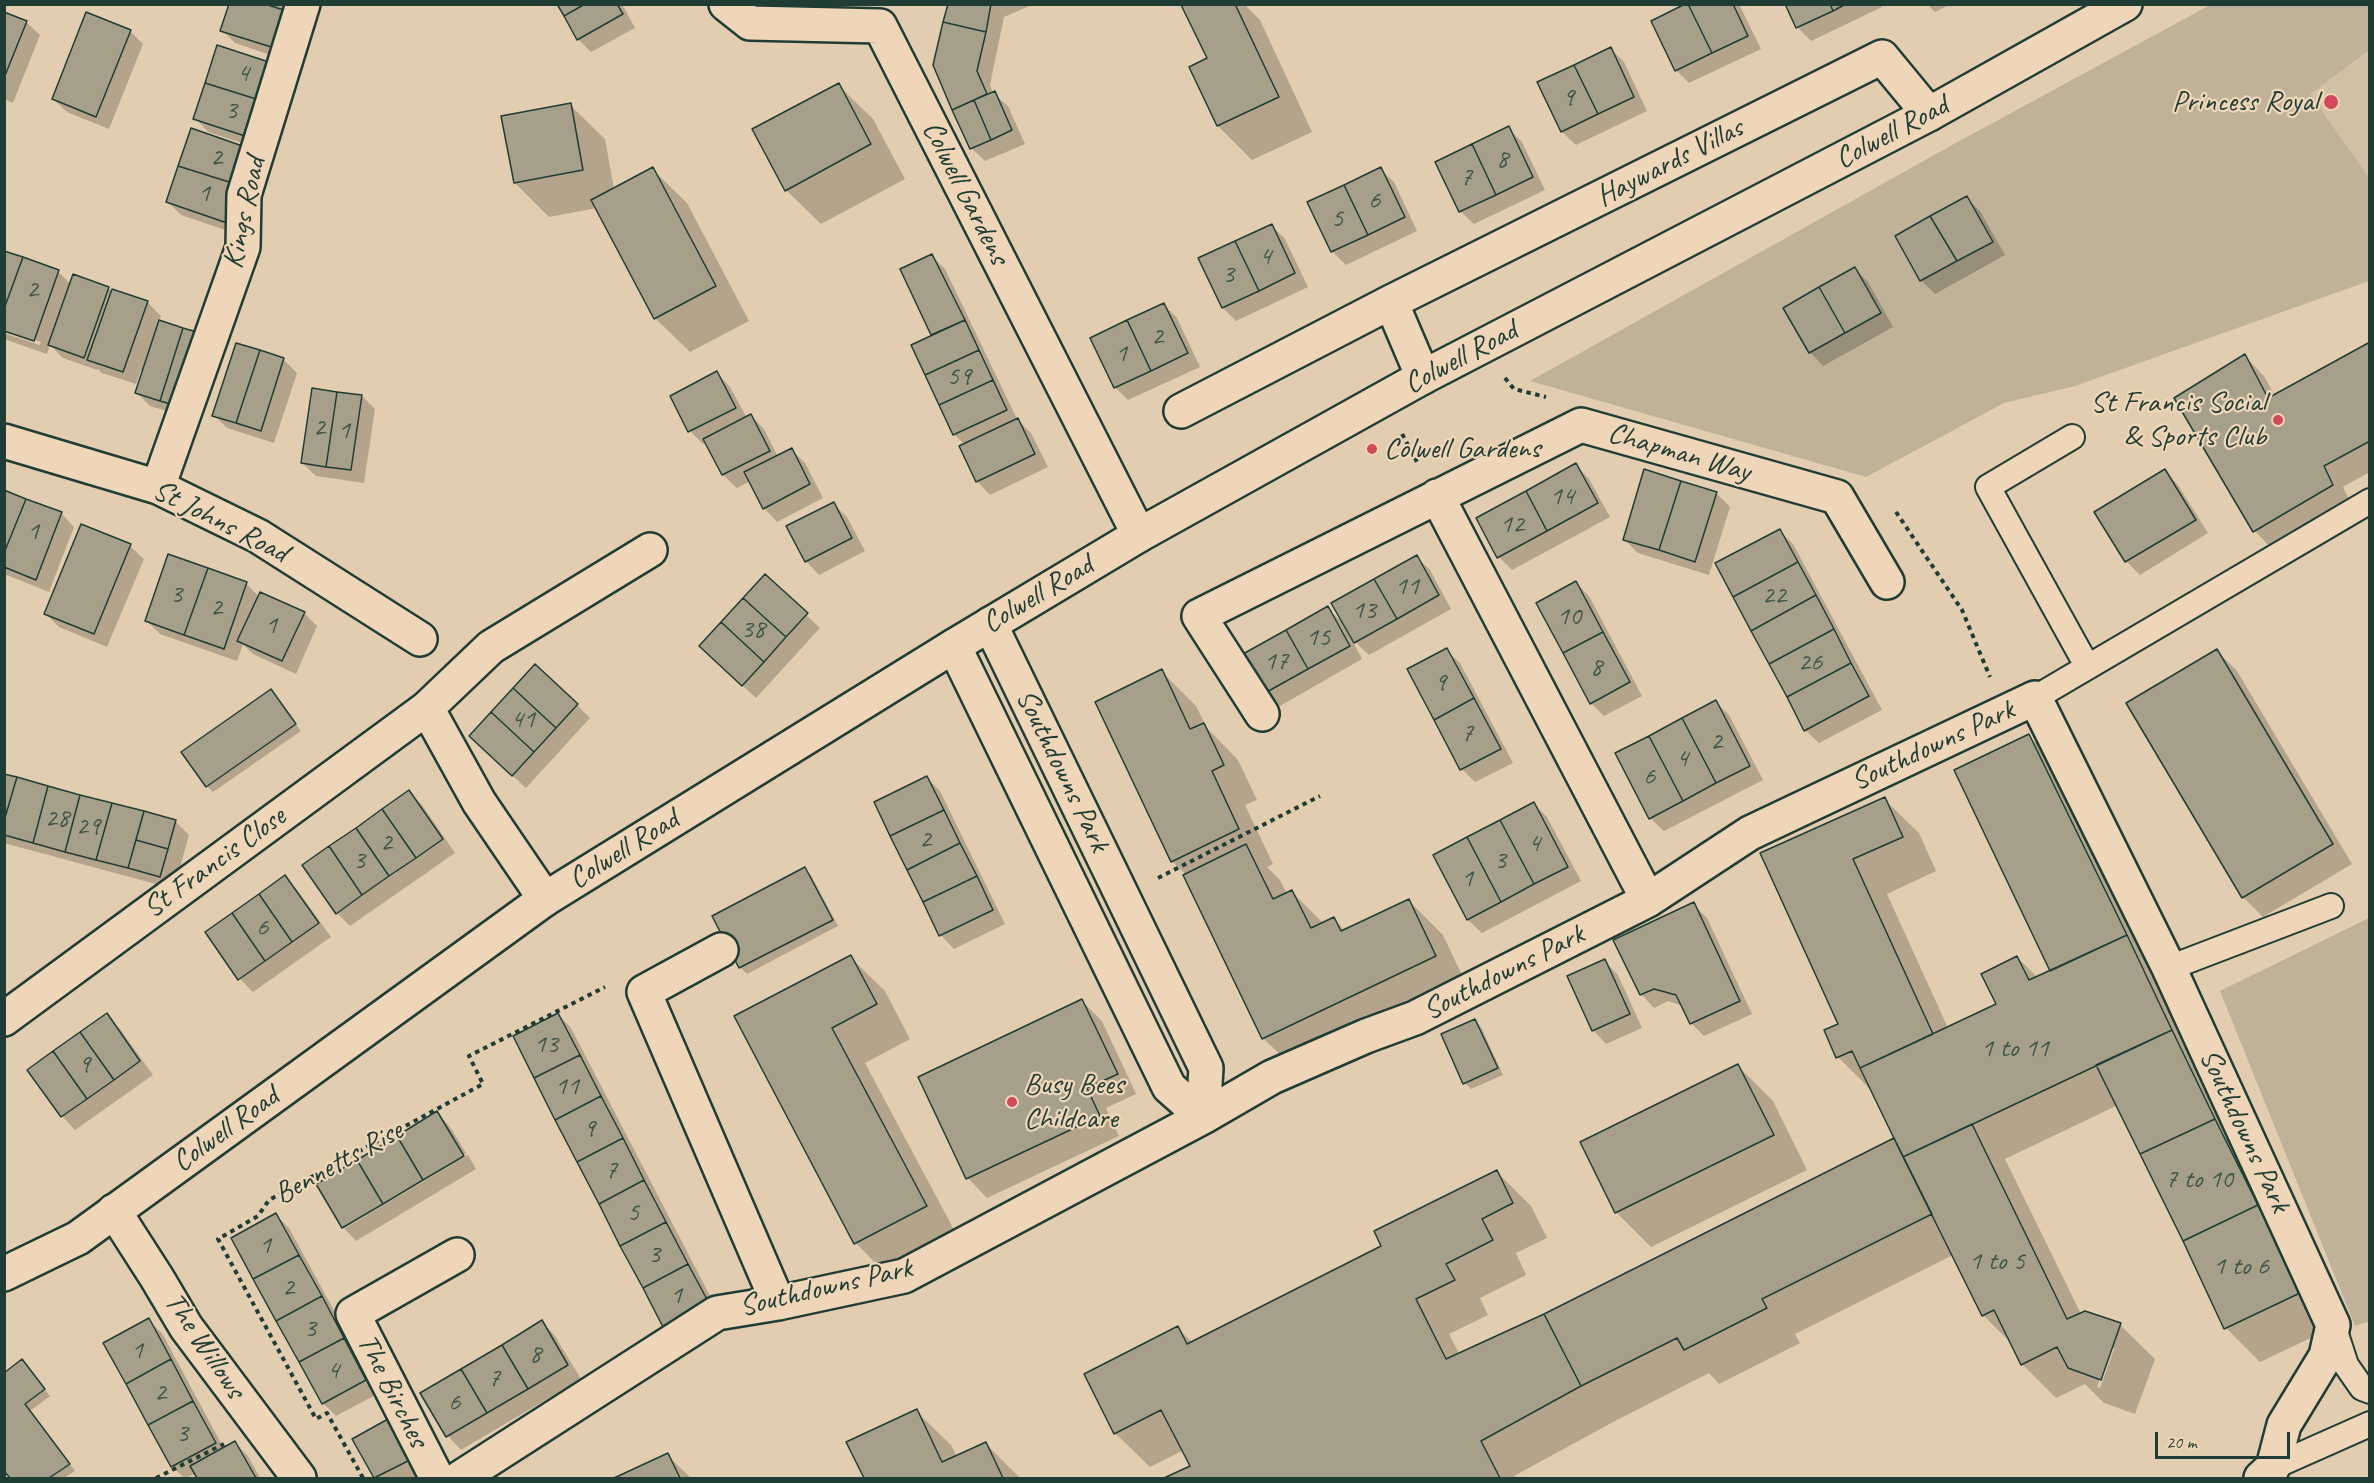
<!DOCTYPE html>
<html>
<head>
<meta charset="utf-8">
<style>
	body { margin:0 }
	#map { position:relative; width:2374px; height:1483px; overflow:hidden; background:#e3cdb0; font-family:Caveat,sans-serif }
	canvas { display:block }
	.frame { position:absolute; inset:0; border:6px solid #1f3d34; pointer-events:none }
	.scale { position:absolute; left:2155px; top:1432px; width:135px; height:27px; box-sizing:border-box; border:3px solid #1f3d34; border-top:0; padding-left:8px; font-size:18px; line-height:21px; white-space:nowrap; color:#1f3d34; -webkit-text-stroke:4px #f0d6b8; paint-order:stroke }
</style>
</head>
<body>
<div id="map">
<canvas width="2374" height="1483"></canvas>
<div class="frame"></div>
<div class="scale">20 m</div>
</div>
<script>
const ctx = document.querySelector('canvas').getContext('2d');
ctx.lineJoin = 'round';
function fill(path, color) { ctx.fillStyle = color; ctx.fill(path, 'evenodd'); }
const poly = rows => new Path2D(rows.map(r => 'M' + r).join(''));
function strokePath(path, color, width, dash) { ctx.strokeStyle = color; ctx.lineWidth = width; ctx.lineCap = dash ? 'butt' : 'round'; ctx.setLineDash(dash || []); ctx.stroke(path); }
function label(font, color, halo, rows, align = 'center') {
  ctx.font = font + ' Caveat,sans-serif'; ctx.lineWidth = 4.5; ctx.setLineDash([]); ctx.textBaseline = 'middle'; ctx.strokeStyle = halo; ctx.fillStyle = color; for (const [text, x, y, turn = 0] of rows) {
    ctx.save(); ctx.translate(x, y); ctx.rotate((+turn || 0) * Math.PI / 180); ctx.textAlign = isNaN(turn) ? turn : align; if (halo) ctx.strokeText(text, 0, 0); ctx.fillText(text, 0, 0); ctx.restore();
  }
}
fill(poly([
	[2214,5,2369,5,2369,199]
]), '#d1c0a5');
fill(poly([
	[2210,5,2369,5,2369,50,2310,94,2369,178,2369,281,2075,386,2004,403,1866,477,1530,381,1954,144],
	[2369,918,2370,1321,2355,1326,2220,991]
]), '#bfb299');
fill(poly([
	[230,4,297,64,235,43,222,30],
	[559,4,622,4,635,28,591,52,578,39],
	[949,4,1034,4,1004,17,990,85,993,93,1008,106,1025,144,985,161,971,148,935,65],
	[1186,4,1244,4,1260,20,1312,132,1252,160,1218,126,1209,59,1183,6],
	[1688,4,1739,4,1761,49,1689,83,1676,70],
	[1787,4,1881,4,1882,7,1811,41,1797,27],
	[1927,4,1951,4,1935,12],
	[4,14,26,22,40,35,13,103,4,99],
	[130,31,143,44,109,129,67,112,53,99],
	[218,47,270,152,208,132,195,118],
	[1611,49,1624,62,1647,111,1576,145,1562,132,1539,83],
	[838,85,873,119,905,179,821,224,786,190],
	[570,105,605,139,614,189,652,169,687,203,749,321,690,352,655,318,597,208,549,217,515,183],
	[1508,128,1522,142,1545,190,1474,224,1460,211],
	[192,130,243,236,181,215,168,202],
	[1380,169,1394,182,1417,231,1346,265,1332,251],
	[1967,198,1980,211,2005,255,1935,294,1922,281,1897,236],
	[1272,226,1285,239,1308,287,1236,321,1223,308,1200,259],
	[932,256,945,269,1017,419,1031,433,1048,467,990,495,977,481,965,445,954,434,933,336,902,270],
	[1855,269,1868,282,1893,327,1823,366,1810,352,1785,308],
	[58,272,71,284,108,288,112,292,147,302,161,316,158,322,206,337,197,420,150,406,137,393,144,371,141,370,136,384,102,373,98,369,97,370,63,358,50,345,47,354,4,339,4,333,40,345,41,342,4,330],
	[1164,305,1177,318,1200,367,1128,400,1115,387],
	[2370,343,2370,472,2343,487,2352,505,2274,551,2255,531,2176,398,2245,356,2264,376,2275,396],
	[283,359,297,373,274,443,227,428,214,415],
	[717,373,730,387,747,418,751,416,764,429,778,457,792,450,805,463,823,498,777,522,764,508,750,481,737,488,723,475,707,443,703,444,690,431],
	[362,396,375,409,364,483,316,476,302,463],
	[1576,465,1589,479,1610,517,1512,570,1499,557],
	[2165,471,2178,485,2208,533,2140,575,2126,561,2097,513],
	[4,491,61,513,74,527,49,592,4,574],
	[1716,493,1730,507,1709,575,1638,553,1624,539],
	[833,504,847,517,865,551,819,575,806,561],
	[1780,531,1793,544,1882,710,1819,743,1805,730],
	[130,546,144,559,107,647,59,627,46,614],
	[1416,557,1430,570,1451,609,1369,655,1351,638,1362,659,1280,706,1266,693,1327,608,1345,625],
	[765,576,820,628,756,698,714,659],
	[246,583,259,597,304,613,317,626,296,674,253,654,243,644,237,661,160,634,146,620],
	[1576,583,1589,596,1642,696,1604,716,1591,703],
	[1446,650,1460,663,1513,763,1475,782,1462,769],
	[2217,651,2237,671,2352,864,2263,917,2243,897],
	[1161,671,1196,706,1207,728,1238,760,1257,800,1245,805,1273,864,1267,867,1280,880,1287,894,1292,892,1324,924,1334,919,1345,931,1409,901,1443,935,1469,990,1298,1072,1263,1038,1186,875,1172,861],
	[271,691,301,731,213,792,207,786],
	[1716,702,1729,715,1763,780,1664,831,1650,818],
	[577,705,590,718,526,788,484,749],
	[2029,736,2063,770,2334,1327,2260,1362,2226,1328,2118,1105,2005,1159,2081,1314,2120,1325,2155,1359,2135,1414,2104,1403,2085,1384,2056,1398,2022,1364,2013,1345,1983,1315,1953,1255,1795,1334,1800,1343,1719,1384,1709,1373,1615,1421,1514,1476,1516,1478,1168,1478,1192,1466,1184,1450,1150,1467,1115,1433,1177,1328,1192,1342,1383,1246,1497,1172,1531,1206,1547,1238,1516,1253,1526,1275,1480,1298,1488,1315,1449,1334,1460,1355,1545,1316,1896,1139,1872,1091,1838,1057,1840,1025,1762,854,1884,799,1919,833,1936,871,1887,894,1948,1028,1998,1005,2017,957,2038,978,2052,971],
	[2110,1349,2114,1349,2100,1388,2097,1387],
	[4,775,175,821,189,835,174,889,4,843],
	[927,778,940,791,1005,924,954,949,941,935,876,803],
	[409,792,422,805,455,853,350,926,337,913],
	[1534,804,1547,817,1581,881,1482,933,1468,920,1435,856],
	[804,869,811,875,838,926,747,974,740,967,714,917],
	[285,877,298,891,331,937,253,992,240,979],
	[1693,904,1707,918,1752,1014,1704,1036,1691,1023,1683,1006,1668,1001,1654,1008,1641,994],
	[850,957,885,991,910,1039,865,1063,960,1241,890,1278,856,1243,736,1017],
	[1604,961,1618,975,1642,1028,1606,1044,1593,1030],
	[1082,1001,1102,1021,1136,1094,1106,1108,1119,1136,987,1198,968,1178],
	[558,1014,571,1028,722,1319,678,1342],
	[107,1015,120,1029,153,1075,75,1130,62,1116],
	[1475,1020,1481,1027,1503,1075,1471,1089,1465,1083],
	[1738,1066,1773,1101,1807,1170,1651,1247,1616,1212,1582,1143],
	[437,1113,450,1127,466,1153,345,1225,345,1228,468,1155,476,1169,356,1241,343,1227,318,1185],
	[276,1215,289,1228,379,1393,336,1416,323,1403],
	[148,1320,162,1333,224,1449,235,1443,248,1456,260,1478,198,1478,196,1474,184,1478,172,1466],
	[542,1322,555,1336,581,1379,461,1450,448,1436,422,1394],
	[28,1368,50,1396,30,1411,75,1471,64,1478,12,1478,4,1468],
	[916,1411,951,1445,957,1457,986,1444,1020,1478,866,1478,848,1443],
	[397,1416,432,1469,415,1478,376,1478,354,1439],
	[667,1455,691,1478,618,1478]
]), '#0003');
const building = poly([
	[229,4,265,4,296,14,284,51,220,31,229,4],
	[265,4,300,4,296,14,265,4],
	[557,4,585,4,564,16,557,4],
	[585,4,617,4,623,14,577,40,564,16,585,4],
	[948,4,991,4,986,32,943,22,948,4],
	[1235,4,1279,97,1217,126,1189,67,1207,58,1181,5,1235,4],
	[1685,4,1688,4,1712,53,1675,71,1651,21,1685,4],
	[1688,4,1733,4,1748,36,1712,53,1688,4],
	[1785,4,1830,4,1833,11,1796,28,1785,4],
	[1830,4,1846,4,1833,11,1830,4],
	[4,12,27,21,4,78,4,12],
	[86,12,131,30,96,117,52,99,86,12],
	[943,22,986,32,977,71,987,94,952,110,933,65,943,22],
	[217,45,281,66,269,103,205,83,217,45],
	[1611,47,1634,97,1598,114,1574,65,1611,47],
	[1574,65,1598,114,1561,132,1537,82,1574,65],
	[205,83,269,103,257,140,193,119,205,83],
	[839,83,871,144,785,191,752,129,839,83],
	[995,91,1012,130,991,140,974,100,995,91],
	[974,100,991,140,970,149,952,110,974,100],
	[571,103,583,170,514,183,501,116,571,103],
	[1509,126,1533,177,1496,195,1472,144,1509,126],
	[191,128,254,150,242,186,178,166,191,128],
	[1472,144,1496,195,1459,212,1435,162,1472,144],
	[178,166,242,186,230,224,166,202,178,166],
	[653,167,716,286,654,319,591,200,653,167],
	[1381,167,1405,217,1368,235,1344,185,1381,167],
	[1344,185,1368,235,1331,252,1307,202,1344,185],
	[1967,196,1993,242,1957,261,1930,216,1967,196],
	[1930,216,1957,261,1920,281,1895,236,1930,216],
	[1272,224,1295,273,1259,291,1235,241,1272,224],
	[1235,241,1259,291,1222,308,1198,258,1235,241],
	[4,251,23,257,4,309,4,251],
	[932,254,965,320,931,335,900,269,932,254],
	[23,257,59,270,34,341,4,331,4,309,23,257],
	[1855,267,1881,313,1845,333,1819,287,1855,267],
	[73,274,109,287,84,358,48,345,73,274],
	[1819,287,1845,333,1809,353,1783,308,1819,287],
	[112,289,148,301,123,372,87,360,112,289],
	[1164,303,1188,353,1151,371,1127,320,1164,303],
	[159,320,183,328,160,401,135,393,159,320],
	[965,320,979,350,925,375,911,345,965,320],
	[1127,320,1151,371,1114,388,1090,338,1127,320],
	[183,328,207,335,184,408,160,401,183,328],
	[2370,342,2370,441,2324,466,2333,485,2253,532,2174,398,2245,354,2268,398,2370,342],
	[236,343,260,350,236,423,212,416,236,343],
	[260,350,284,358,261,431,236,423,260,350],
	[979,350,993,380,939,405,925,375,979,350],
	[717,371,736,408,688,432,670,396,717,371],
	[993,380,1007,410,953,435,939,405,993,380],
	[312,388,337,392,326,467,301,463,312,388],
	[337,392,362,395,351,470,326,467,337,392],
	[751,414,770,451,722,475,703,439,751,414],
	[1018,418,1035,454,976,482,959,446,1018,418],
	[792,448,810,484,763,509,744,472,792,448],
	[1576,463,1598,503,1547,531,1526,491,1576,463],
	[1644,469,1681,481,1659,550,1623,540,1644,469],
	[2165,469,2196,520,2125,562,2094,512,2165,469],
	[1681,481,1717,492,1695,562,1659,550,1681,481],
	[4,490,26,499,4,553,4,490],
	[1526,491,1547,531,1497,558,1476,518,1526,491],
	[26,499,62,512,36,580,4,567,4,553,26,499],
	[834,502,852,538,805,562,786,526,834,502],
	[81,524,131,544,94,634,44,614,81,524],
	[1780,529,1798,562,1733,597,1715,563,1780,529],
	[168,554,208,568,184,635,145,621,168,554],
	[1417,555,1439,595,1397,619,1374,579,1417,555],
	[1798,562,1816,595,1751,631,1733,597,1798,562],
	[208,568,247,582,224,649,184,635,208,568],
	[765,574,808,613,786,637,743,598,765,574],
	[1374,579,1397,619,1354,643,1331,603,1374,579],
	[1576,581,1603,632,1563,653,1536,603,1576,581],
	[260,592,305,612,282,661,237,641,260,592],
	[1816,595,1834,629,1769,664,1751,631,1816,595],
	[743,598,786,637,764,662,721,622,743,598],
	[1328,606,1350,646,1308,669,1286,630,1328,606],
	[721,622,764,662,742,686,699,646,721,622],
	[1834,629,1851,663,1787,697,1769,664,1834,629],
	[1286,630,1308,669,1265,693,1243,654,1286,630],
	[1603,632,1630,682,1590,704,1563,653,1603,632],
	[1447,648,1474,698,1434,720,1407,669,1447,648],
	[2217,649,2333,844,2242,898,2126,703,2217,649],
	[1851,663,1869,696,1804,731,1787,697,1851,663],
	[535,664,578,704,556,728,513,688,535,664],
	[1162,669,1190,729,1204,723,1224,765,1212,771,1239,829,1171,862,1095,702,1162,669],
	[513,688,556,728,534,752,491,712,513,688],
	[271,689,296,724,206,787,181,752,271,689],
	[1474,698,1501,749,1460,770,1434,720,1474,698],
	[1716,700,1750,766,1716,783,1682,718,1716,700],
	[491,712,534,752,512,776,469,736,491,712],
	[1682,718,1716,783,1683,801,1649,736,1682,718],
	[2029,734,2127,935,2050,971,1954,770,2029,734],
	[1649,736,1683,801,1649,819,1615,753,1649,736],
	[4,774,17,777,4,821,4,774],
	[927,776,944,810,890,836,874,802,927,776],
	[17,777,48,786,33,843,4,835,4,821,17,777],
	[48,786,80,795,65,852,33,843,48,786],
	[409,790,443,839,416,858,382,809,409,790],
	[80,795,112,803,96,860,65,852,80,795],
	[1885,797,1903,837,1853,859,1933,1034,1860,1068,1852,1051,1836,1058,1824,1030,1838,1024,1760,853,1885,797],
	[1534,802,1568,867,1534,884,1500,820,1534,802],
	[112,803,144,811,128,868,96,860,112,803],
	[382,809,416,858,389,876,356,828,382,809],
	[944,810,960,843,907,870,890,836,944,810],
	[144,811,176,820,168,849,136,840,144,811],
	[1500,820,1534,884,1501,902,1467,837,1500,820],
	[356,828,389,876,362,895,329,846,356,828],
	[1467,837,1501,902,1467,920,1433,855,1467,837],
	[136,840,168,849,160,877,128,868,136,840],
	[960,843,977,876,923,902,907,870,960,843],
	[1246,844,1273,899,1292,890,1311,928,1334,917,1341,931,1409,899,1436,956,1262,1039,1183,875,1246,844],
	[329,846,362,895,336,914,302,865,329,846],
	[805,867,833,920,739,968,712,916,805,867],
	[285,875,319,923,292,942,259,894,285,875],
	[977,876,993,910,939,936,923,902,977,876],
	[259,894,292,942,265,961,232,913,259,894],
	[1694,902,1740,1001,1690,1024,1676,995,1654,989,1640,995,1613,940,1694,902],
	[232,913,265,961,238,980,205,932,232,913],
	[2127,935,2172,1030,1903,1157,1860,1068,1996,1004,1981,974,2017,956,2029,980,2127,935],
	[851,955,877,1004,832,1028,927,1206,854,1244,734,1016,851,955],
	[1605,959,1630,1014,1592,1031,1567,976,1605,959],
	[1082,999,1118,1074,1087,1088,1100,1116,966,1179,918,1077,1082,999],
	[107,1013,140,1061,114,1080,80,1032,107,1013],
	[558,1013,580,1055,534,1078,513,1036,558,1013],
	[1475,1019,1498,1068,1463,1084,1441,1034,1475,1019],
	[2172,1030,2215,1119,2140,1154,2096,1065,2172,1030],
	[80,1032,114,1080,87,1099,53,1051,80,1032],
	[53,1051,87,1099,61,1117,27,1070,53,1051],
	[580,1055,601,1096,555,1120,534,1078,580,1055],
	[1738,1064,1774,1135,1615,1213,1580,1142,1738,1064],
	[601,1096,623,1138,577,1162,555,1120,601,1096],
	[437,1111,464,1156,423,1180,397,1136,437,1111],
	[2215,1119,2258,1205,2183,1241,2140,1154,2215,1119],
	[1972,1124,2067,1319,2085,1311,2121,1323,2101,1380,2068,1368,2057,1347,2021,1365,1994,1310,1982,1316,1903,1157,1972,1124],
	[397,1136,423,1180,383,1204,357,1160,397,1136],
	[623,1138,644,1180,599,1204,577,1162,623,1138],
	[1894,1138,1932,1214,1762,1299,1767,1308,1684,1350,1677,1338,1581,1386,1544,1314,1894,1138],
	[357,1160,383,1204,342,1228,316,1184,357,1160],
	[1497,1170,1513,1203,1482,1219,1493,1240,1446,1264,1455,1280,1416,1299,1446,1359,1544,1314,1581,1386,1481,1441,1500,1478,1164,1478,1190,1466,1161,1410,1114,1434,1084,1374,1178,1326,1187,1344,1381,1246,1374,1231,1497,1170],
	[644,1180,666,1222,620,1246,599,1204,644,1180],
	[2258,1205,2300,1293,2224,1329,2183,1241,2258,1205],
	[276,1213,299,1255,253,1279,231,1238,276,1213],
	[666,1222,688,1264,643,1288,620,1246,666,1222],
	[299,1255,322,1296,276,1321,253,1279,299,1255],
	[688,1264,710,1305,664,1329,643,1288,688,1264],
	[322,1296,344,1338,299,1362,276,1321,322,1296],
	[149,1318,171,1359,126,1384,103,1343,149,1318],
	[542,1320,568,1365,528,1389,502,1345,542,1320],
	[344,1338,366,1380,322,1404,299,1362,344,1338],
	[502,1345,528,1389,487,1413,461,1369,502,1345],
	[22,1359,45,1389,25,1404,70,1464,49,1478,10,1478,4,1471,4,1373,22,1359],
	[171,1359,193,1401,148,1425,126,1384,171,1359],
	[461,1369,487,1413,446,1437,420,1393,461,1369],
	[193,1401,216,1443,171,1467,148,1425,193,1401],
	[917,1409,942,1462,986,1442,1003,1478,864,1478,846,1442,917,1409],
	[397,1414,420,1455,374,1478,352,1439,397,1414],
	[235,1441,256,1478,197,1478,190,1466,235,1441],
	[668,1453,680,1478,614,1478,668,1453]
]);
fill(building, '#a6a08a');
strokePath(building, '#1f3d34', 1.5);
const lane = poly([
	[2072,437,1988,487,2087,666],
	[2035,698,2370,501],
	[2169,968,2331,906],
	[2333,1325,2346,1365,2362,1388,2370,1391],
	[2273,1467,2370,1424]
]);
const street = poly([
	[726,4,750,23,880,26],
	[880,26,1139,535],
	[1391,302,1423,377],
	[1181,411,1391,302,1882,57,1929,114],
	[4,441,158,487,258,536,420,639],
	[158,487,243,247,244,195,303,4],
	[1437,496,1648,900],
	[990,624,1206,1068,1203,1117],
	[954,646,1169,1087,1203,1117],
	[427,708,479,802,545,899],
	[1262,714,1199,616,1581,425,1837,497,1887,582],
	[721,950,644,992,778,1303],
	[4,1019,427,708,491,647,650,550],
	[114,1211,157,1278,186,1327,299,1478],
	[437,1478,353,1314,457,1255],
	[460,1478,717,1313,778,1303,904,1276,1203,1117,1272,1077,1366,1036,1415,1018,1648,900,1750,833,2035,698,2169,968,2333,1325,2326,1356,2284,1425,2273,1467,2261,1478]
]);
const secondary = poly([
	[4,1274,78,1238,545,899,954,646,1139,535,1423,377,1929,114,2125,4]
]);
strokePath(lane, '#1f3d34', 28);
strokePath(street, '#1f3d34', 38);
strokePath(secondary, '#1f3d34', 38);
strokePath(poly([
	[1505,378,1514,389,1546,397],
	[1402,434,1417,462],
	[1896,512,1962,610,1990,677],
	[1158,878,1320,796],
	[156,1478,224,1444],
	[363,1478,327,1413,316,1419,218,1239,258,1216,269,1200,483,1084,469,1056,605,987]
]), '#1f3d34', 4, [4.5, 4.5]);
strokePath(lane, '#f0d6b8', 24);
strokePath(street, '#f0d6b8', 33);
strokePath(secondary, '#f0d6b8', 33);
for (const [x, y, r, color] of [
	[2331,102,8,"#d1495b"],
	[2278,420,6,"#d1495b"],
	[1372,449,6,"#d1495b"],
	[1012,1102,6,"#d1495b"]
]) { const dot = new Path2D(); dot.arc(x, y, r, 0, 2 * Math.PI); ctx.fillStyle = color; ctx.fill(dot); strokePath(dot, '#f0d6b8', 2); }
label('27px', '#41564a', null, [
	["4",243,74],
	["9",1568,98],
	["3",231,111],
	["2",216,158],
	["8",1502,160],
	["7",1466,178],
	["1",204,194],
	["6",1374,201],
	["5",1337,219],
	["4",1265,257],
	["3",1228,275],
	["2",32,290],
	["2",1157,337],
	["1",1121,354],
	["59",959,377],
	["2",319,428],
	["1",344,431],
	["14",1562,497],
	["12",1512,525],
	["1",33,532],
	["11",1407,587],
	["3",176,595],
	["22",1774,596],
	["2",216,608],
	["13",1364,611],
	["10",1569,617],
	["1",271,626],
	["38",753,630],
	["15",1318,638],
	["17",1276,662],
	["26",1810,663],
	["8",1596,668],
	["9",1440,683],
	["41",523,720],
	["7",1467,734],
	["2",1716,742],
	["4",1682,759],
	["6",1649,777],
	["28",57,819],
	["29",88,827],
	["2",925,840],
	["2",386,843],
	["4",1534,844],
	["3",359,861],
	["3",1500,861],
	["1",1467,879],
	["6",262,928],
	["13",546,1045],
	["1 to 11",2015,1049],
	["9",84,1065],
	["11",567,1087],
	["9",589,1129],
	["7",611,1171],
	["7 to 10",2199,1180],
	["5",633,1213],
	["1",265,1246],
	["3",654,1255],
	["1 to 5",1997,1262],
	["1 to 6",2241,1267],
	["2",288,1288],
	["1",676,1296],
	["3",310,1329],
	["1",137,1351],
	["8",535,1355],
	["4",333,1371],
	["7",494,1379],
	["2",160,1393],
	["6",454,1403],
	["3",182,1434]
]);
label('30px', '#1f3d34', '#f0d6b8', [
	["Princess Royal",2318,102],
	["St Francis Social",2266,403],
	["& Sports Club",2266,437],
	["Colwell Gardens",1384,449,"left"],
	["Busy Bees",1024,1085,"left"],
	["Childcare",1024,1119,"left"]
], 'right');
label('30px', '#1f3d34', '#f0d6b8', [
	["Colwell Road",1892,133,-28],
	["Haywards Villas",1670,163,-27],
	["Colwell Gardens",965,193,63],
	["Kings Road",245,213,-78],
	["Colwell Road",1461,358,-28],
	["Chapman Way",1679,453,16],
	["St Johns Road",220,522,27],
	["Colwell Road",1038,595,-31],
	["Southdowns Park",1933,746,-25],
	["Southdowns Park",1062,771,64],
	["Colwell Road",624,850,-32],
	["St Francis Close",215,863,-36],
	["Southdowns Park",1504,973,-27],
	["Colwell Road",226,1130,-36],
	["Southdowns Park",2244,1131,65],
	["Bennetts Rise",339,1163,-29],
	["Southdowns Park",826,1288,-13],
	["The Willows",204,1346,56],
	["The Birches",392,1391,63]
]);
</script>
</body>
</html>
